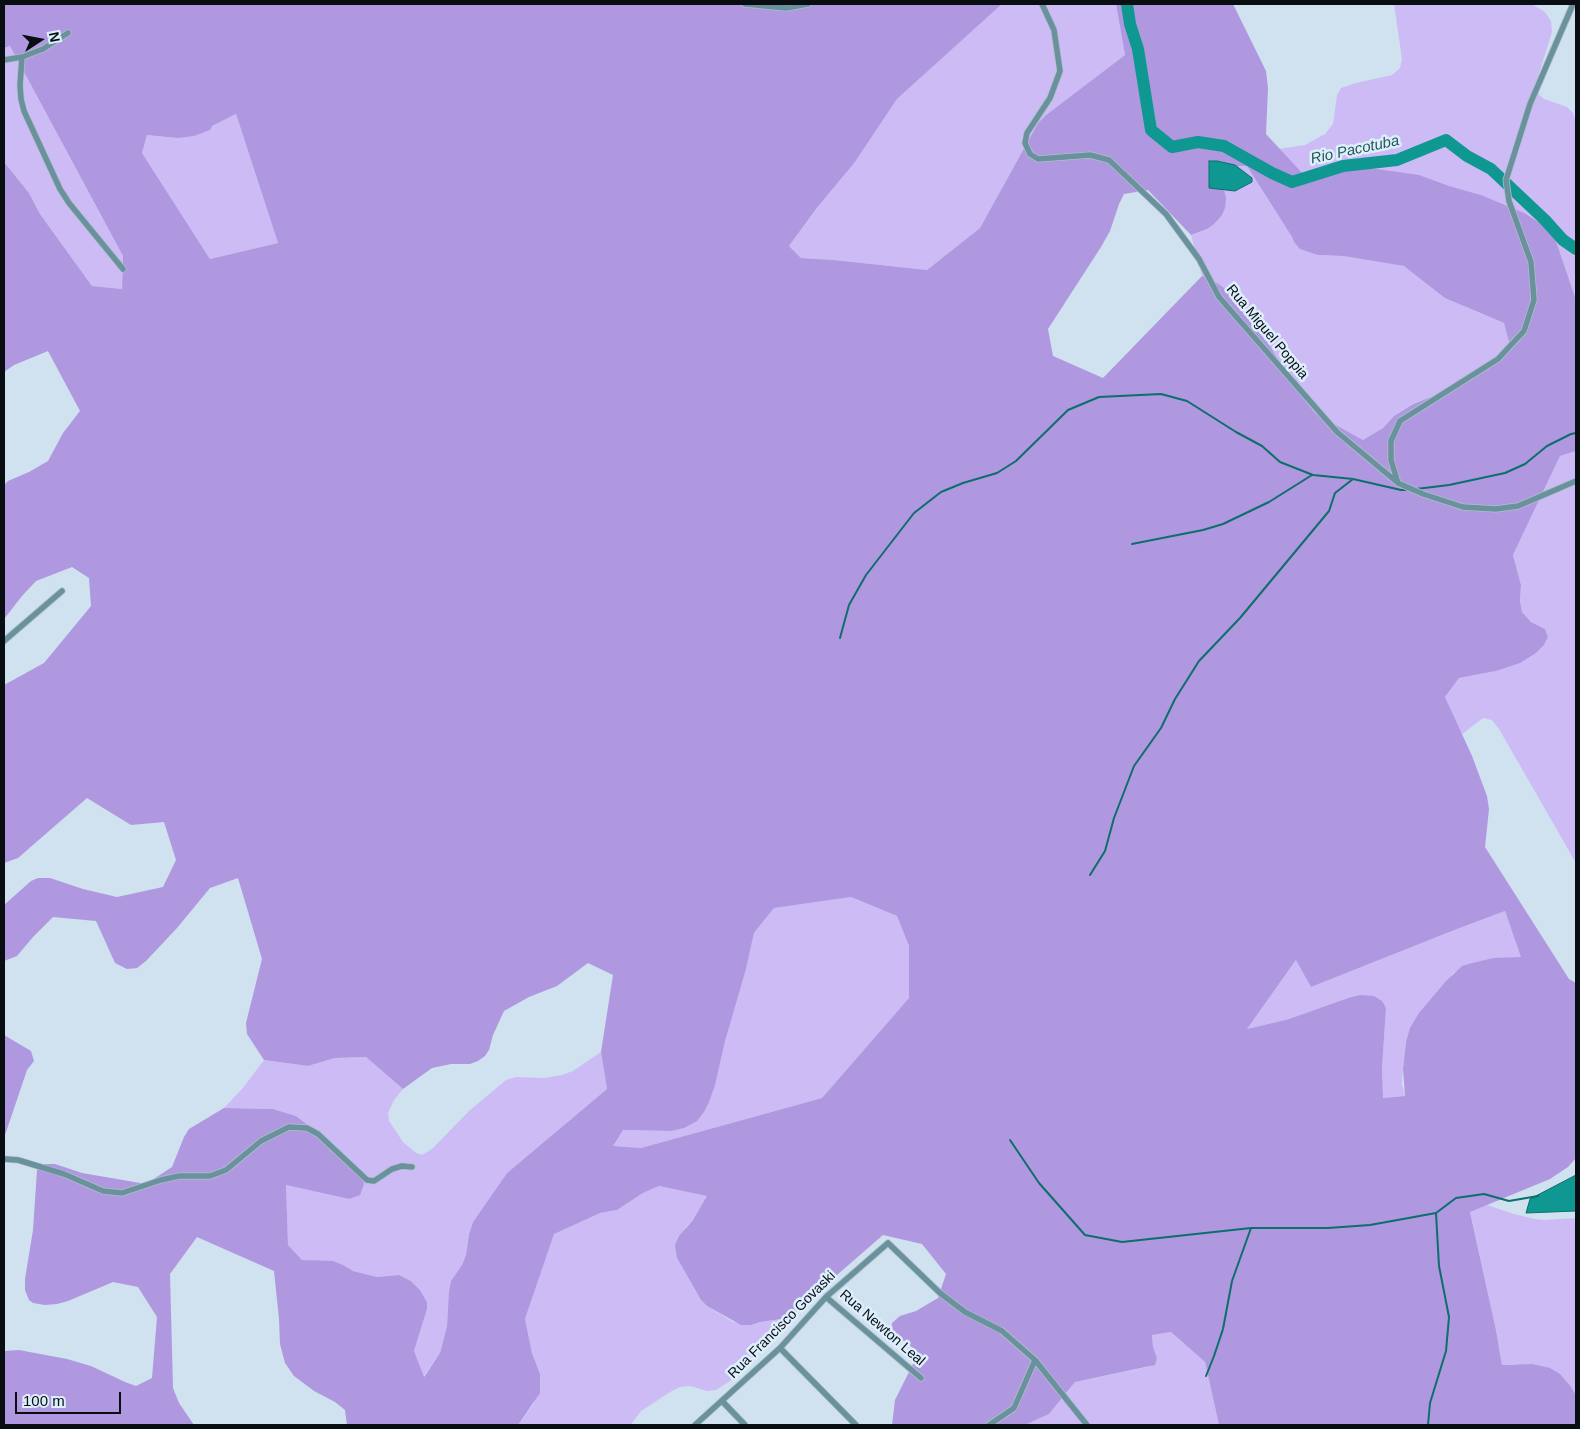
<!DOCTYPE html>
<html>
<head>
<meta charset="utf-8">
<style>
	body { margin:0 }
	#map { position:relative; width:1580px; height:1429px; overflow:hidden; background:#d0e1ef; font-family:Helvetica,sans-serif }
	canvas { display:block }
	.frame { position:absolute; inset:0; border:5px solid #080e12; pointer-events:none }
	.north { position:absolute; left:15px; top:15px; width:50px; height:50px; -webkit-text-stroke:4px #ddeefc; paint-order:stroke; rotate:79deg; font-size:14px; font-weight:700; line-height:20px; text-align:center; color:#080e12 }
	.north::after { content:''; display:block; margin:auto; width:18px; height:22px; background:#080e12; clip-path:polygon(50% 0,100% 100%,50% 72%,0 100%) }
	.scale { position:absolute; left:15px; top:1392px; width:106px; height:22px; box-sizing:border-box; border:2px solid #080e12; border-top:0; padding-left:6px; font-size:15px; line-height:18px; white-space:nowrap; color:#080e12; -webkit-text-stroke:4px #ddeefc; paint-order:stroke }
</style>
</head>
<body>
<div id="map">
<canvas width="1580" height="1429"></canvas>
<div class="frame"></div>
<div class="north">N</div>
<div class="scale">100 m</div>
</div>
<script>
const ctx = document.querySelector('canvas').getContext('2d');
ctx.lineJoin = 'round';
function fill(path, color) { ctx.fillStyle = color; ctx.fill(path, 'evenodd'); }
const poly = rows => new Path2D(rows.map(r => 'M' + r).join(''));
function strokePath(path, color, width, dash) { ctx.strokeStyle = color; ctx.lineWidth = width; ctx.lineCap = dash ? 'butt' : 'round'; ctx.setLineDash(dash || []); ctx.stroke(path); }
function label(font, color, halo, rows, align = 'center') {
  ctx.font = font + ' Helvetica,sans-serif'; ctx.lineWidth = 5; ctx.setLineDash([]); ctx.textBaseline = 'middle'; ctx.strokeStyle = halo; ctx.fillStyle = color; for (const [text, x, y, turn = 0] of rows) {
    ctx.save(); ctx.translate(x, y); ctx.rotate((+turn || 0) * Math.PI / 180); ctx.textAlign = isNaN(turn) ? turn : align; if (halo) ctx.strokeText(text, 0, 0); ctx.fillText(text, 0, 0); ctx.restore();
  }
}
fill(poly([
	[1002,4,1116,4,1125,55,1046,115,1038,123,980,228,927,270,834,260,801,258,789,246,816,209,855,162,897,99],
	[1394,4,1532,4,1545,12,1551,21,1552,32,1536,83,1539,95,1544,99,1567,107,1573,113,1576,121,1576,300,1555,238,1545,226,1534,219,1481,195,1391,171,1364,167,1353,167,1330,175,1304,175,1279,149,1305,145,1325,134,1333,124,1337,95,1341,88,1356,83,1392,75,1400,68,1402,59],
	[10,46,123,256,122,289,92,286,40,214,29,193,4,162,4,48],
	[236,114,278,243,210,259,142,153,147,135,178,138,212,126],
	[1223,166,1247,166,1292,237,1294,242,1318,255,1343,256,1404,266,1468,308,1504,323,1511,350,1436,395,1412,404,1394,416,1383,428,1363,440,1316,414,1293,385,1261,334,1208,277,1202,276,1191,235,1207,229],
	[1576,451,1576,863,1499,729,1492,720,1483,718,1461,735,1445,697,1459,678,1496,671,1536,653,1544,645,1548,637,1545,629,1531,622,1522,612,1520,601,1521,585,1513,555,1560,456],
	[851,897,897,916,909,946,909,998,822,1098,641,1148,612,1146,623,1130,671,1131,709,1102,731,1017,746,969,754,933,774,908],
	[1505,911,1522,958,1493,958,1472,963,1453,973,1406,1042,1403,1069,1402,1084,1405,1096,1383,1098,1382,1068,1386,1008,1348,998,1289,1019,1247,1029,1297,959,1311,987,1457,929],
	[601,1052,607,1089,507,1173,473,1222,469,1234,466,1255,462,1265,451,1281,447,1326,440,1353,423,1377,414,1351,427,1309,427,1302,420,1290,411,1281,399,1275,377,1277,353,1271,343,1265,302,1260,288,1245,286,1185,349,1199,346,1159,331,1151,296,1116,273,1109,224,1108,243,1088,264,1060,308,1066,335,1058,366,1057,403,1089,394,1100,388,1113,389,1121,403,1142,416,1153,422,1155,432,1149,469,1111,506,1080,516,1077,544,1078,562,1075,573,1071],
	[659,1186,708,1196,693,1220,685,1228,677,1258,701,1300,707,1306,733,1322,751,1325,760,1322,788,1318,730,1381,716,1390,707,1391,690,1386,680,1387,670,1392,641,1411,632,1423,632,1425,518,1425,534,1403,540,1374,532,1353,525,1319,554,1233,600,1213,617,1210,643,1193],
	[1487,1205,1514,1214,1535,1219,1544,1220,1576,1218,1576,1399,1571,1387,1516,1364,1502,1365,1496,1330,1470,1211],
	[1171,1332,1205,1362,1219,1425,1025,1425,1049,1414,1075,1382,1148,1367,1157,1358,1153,1348,1152,1335]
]), '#cdbbf6');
fill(poly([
	[4,4,1002,4,897,99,855,162,816,209,789,246,801,258,834,260,927,270,980,228,1038,123,1046,115,1125,55,1116,4,1233,4,1266,71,1268,88,1266,134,1304,175,1330,175,1353,167,1364,167,1419,175,1449,186,1481,195,1524,213,1545,226,1555,238,1576,300,1576,451,1560,456,1513,555,1521,585,1520,601,1522,612,1531,622,1545,629,1548,637,1544,645,1536,653,1520,663,1496,671,1459,678,1445,697,1472,756,1487,796,1489,809,1485,847,1569,979,1576,983,1576,1158,1568,1167,1550,1179,1470,1212,1496,1330,1502,1365,1532,1364,1550,1368,1560,1374,1571,1387,1576,1396,1576,1425,1219,1425,1205,1362,1171,1332,1152,1335,1153,1347,1157,1358,1155,1365,1075,1382,1049,1414,1025,1425,892,1425,895,1400,918,1354,907,1342,896,1338,891,1332,892,1323,900,1316,916,1311,938,1298,946,1274,922,1244,883,1235,830,1281,809,1303,788,1318,760,1322,751,1325,741,1325,707,1306,701,1300,677,1258,675,1245,679,1236,693,1220,707,1196,659,1186,643,1193,617,1210,600,1213,554,1234,525,1319,532,1353,540,1374,540,1393,518,1425,347,1425,345,1410,335,1402,314,1391,294,1376,285,1363,280,1344,279,1319,274,1271,197,1237,170,1274,173,1388,179,1403,194,1425,4,1425,4,1351,19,1350,67,1359,91,1366,125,1382,136,1386,152,1378,157,1317,138,1287,113,1282,68,1301,57,1304,45,1305,33,1303,29,1300,25,1290,25,1279,33,1230,37,1170,45,1164,55,1164,82,1173,146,1184,172,1167,184,1137,189,1129,224,1108,273,1109,296,1116,305,1123,331,1151,346,1159,362,1175,364,1184,360,1195,349,1199,286,1185,288,1245,302,1260,333,1261,343,1265,353,1271,377,1277,399,1275,411,1281,420,1290,427,1302,427,1309,414,1351,424,1377,440,1353,447,1326,449,1292,451,1281,462,1265,466,1255,469,1234,473,1222,507,1173,607,1089,601,1052,613,975,588,963,557,986,529,997,504,1011,493,1035,489,1050,485,1056,478,1061,470,1064,451,1064,432,1068,403,1089,366,1057,335,1058,308,1066,264,1060,247,1034,246,1023,262,959,238,878,210,888,177,928,146,961,137,968,127,969,115,963,96,921,53,917,33,937,17,956,4,961,4,905,31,881,38,878,50,878,83,889,117,897,163,887,176,860,164,822,131,825,87,798,18,858,4,863,4,685,44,663,91,606,89,578,72,567,36,581,22,596,4,619,4,485,8,481,29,472,48,461,63,433,80,411,48,351,14,365,4,372,4,162,29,193,40,214,92,286,122,289,123,256,10,46,4,48],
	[236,114,278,243,210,259,142,153,147,135,177,138,194,136,210,130,212,126],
	[1223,166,1247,166,1292,237,1294,242,1300,249,1318,255,1343,256,1404,266,1445,298,1504,323,1511,350,1436,395,1413,404,1394,416,1383,428,1363,440,1316,414,1293,385,1270,346,1261,334,1224,288,1208,277,1202,276,1103,378,1053,356,1048,329,1101,247,1110,231,1119,204,1124,194,1148,190,1191,235,1207,229,1214,224,1222,215,1225,208,1226,198,1221,179],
	[851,897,897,916,909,946,909,998,822,1098,641,1148,613,1146,623,1130,671,1131,684,1128,697,1121,704,1112,709,1102,715,1085,725,1041,746,969,754,933,774,908],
	[1505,911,1521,957,1493,958,1472,963,1462,966,1446,981,1419,1013,1410,1028,1406,1042,1403,1069,1405,1096,1383,1098,1382,1068,1386,1008,1382,1001,1374,996,1360,995,1348,998,1289,1019,1247,1029,1296,960,1311,987,1457,929],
	[4,1035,31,1051,34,1061,27,1070,4,1138]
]), '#af98df');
const water = poly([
	[1209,161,1217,161,1235,165,1252,178,1252,182,1235,191,1209,188,1209,161],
	[1576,1175,1576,1211,1526,1213,1530,1199,1576,1175]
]);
fill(water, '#0f9791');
strokePath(water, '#0d6e6b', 1);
strokePath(poly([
	[1416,489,1449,485,1505,473,1525,464,1547,446,1571,434,1576,433],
	[1132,544,1203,530,1223,524,1269,502,1312,475],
	[840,638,849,605,866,575,914,513,941,492,963,483,997,473,1016,461,1068,410,1099,397,1161,394,1187,401,1236,432,1262,446,1280,462,1313,475,1353,479,1401,490,1408,490],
	[1090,875,1105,851,1114,818,1134,766,1161,728,1175,699,1199,661,1240,618,1329,511,1335,493,1353,479],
	[1010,1140,1039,1183,1085,1235,1122,1242,1251,1228,1328,1228,1370,1225,1436,1213,1456,1198,1484,1194,1509,1201,1538,1196],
	[1206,1376,1214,1356,1223,1329,1232,1281,1251,1228],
	[1428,1425,1430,1403,1446,1351,1449,1317,1439,1266,1436,1213]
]), '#0d6e6b', 2);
strokePath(poly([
	[1127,4,1130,24,1138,49,1151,130,1172,147,1198,142,1224,146,1272,173,1292,182,1343,166,1397,160,1446,140,1467,156,1491,169,1545,220,1563,240,1576,249]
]), '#0f9791', 12);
const street = poly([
	[745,4,786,8,808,4],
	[1042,4,1054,30,1060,71,1050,98,1027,133,1025,143,1030,154,1038,159,1090,155,1109,160,1166,214,1199,259,1219,297,1337,432,1398,483,1423,494,1463,507,1496,509,1518,506,1576,481],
	[22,57,20,85,21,99,24,111,60,189,69,203,123,269],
	[4,60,22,57,43,49,68,33],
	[1398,483,1391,460,1391,441,1400,421,1498,359,1524,331,1534,300,1531,262,1509,201,1506,180,1530,104,1573,4],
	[4,641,62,591],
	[4,1159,18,1160,64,1174,103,1191,122,1193,161,1180,179,1176,210,1176,226,1170,261,1141,289,1127,307,1128,318,1134,367,1180,374,1181,392,1169,402,1166,412,1167],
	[826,1297,921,1378],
	[780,1348,856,1425],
	[722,1401,745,1425],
	[695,1425,780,1348,826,1297,888,1243,940,1293,965,1312,1002,1331,1035,1360,1087,1425],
	[989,1425,1014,1408,1035,1360]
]);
strokePath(street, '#b0bfcc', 7);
strokePath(street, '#6a929d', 5.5);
label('14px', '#080e12', '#ddeefc', [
	["Rua Miguel Poppia",1267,332,50],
	["Rua Francisco Govaski",782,1325,-45],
	["Rua Newton Leal",882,1328,41]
]);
label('italic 15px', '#285956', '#ddeefc', [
	["Rio Pacotuba",1355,150,-12]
]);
</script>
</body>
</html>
